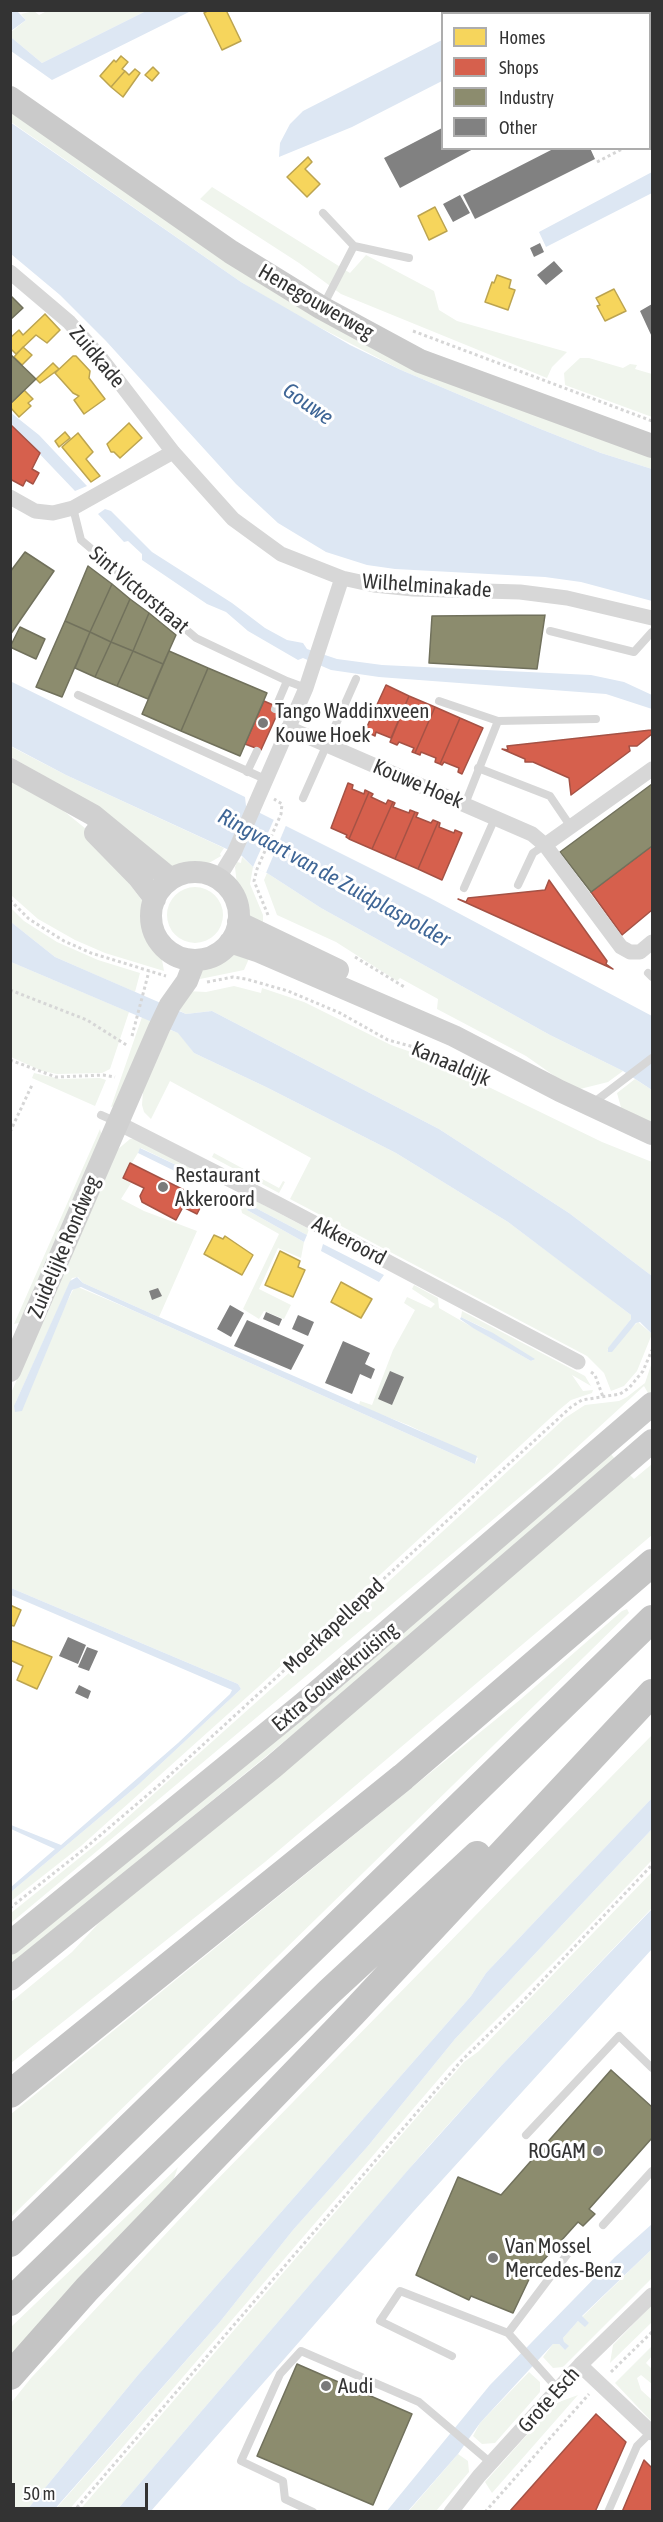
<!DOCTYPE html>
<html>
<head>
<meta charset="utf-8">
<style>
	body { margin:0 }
	#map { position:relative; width:663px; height:2522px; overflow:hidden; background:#fff; font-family:"Asap Condensed",sans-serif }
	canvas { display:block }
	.frame { position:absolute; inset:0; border:12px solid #333; pointer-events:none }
	.legend { position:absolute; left:441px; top:12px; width:210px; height:138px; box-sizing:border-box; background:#fff; border:2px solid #adadad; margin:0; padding:8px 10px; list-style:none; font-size:18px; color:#333 }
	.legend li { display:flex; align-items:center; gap:12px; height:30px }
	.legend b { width:30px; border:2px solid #adadad }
	.scale { position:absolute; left:12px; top:2483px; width:136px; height:27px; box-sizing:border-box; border:3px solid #333; border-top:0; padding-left:8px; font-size:18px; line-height:21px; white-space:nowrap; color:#333; -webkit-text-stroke:4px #fff; paint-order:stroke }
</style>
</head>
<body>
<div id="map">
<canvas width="663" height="2522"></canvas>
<div class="frame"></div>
<ul class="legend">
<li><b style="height:16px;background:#f6d55c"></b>Homes</li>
<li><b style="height:16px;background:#d6604d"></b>Shops</li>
<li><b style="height:16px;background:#8c8c6e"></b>Industry</li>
<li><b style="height:16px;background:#818181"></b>Other</li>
</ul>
<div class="scale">50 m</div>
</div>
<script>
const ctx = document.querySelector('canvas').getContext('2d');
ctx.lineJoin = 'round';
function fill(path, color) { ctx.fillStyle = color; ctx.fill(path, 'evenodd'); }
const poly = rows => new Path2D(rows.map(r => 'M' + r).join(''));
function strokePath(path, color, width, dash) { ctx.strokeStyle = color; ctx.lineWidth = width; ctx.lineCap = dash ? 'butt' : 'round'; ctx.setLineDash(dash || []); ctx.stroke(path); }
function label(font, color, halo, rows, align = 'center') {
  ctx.font = font + ' "Asap Condensed",sans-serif'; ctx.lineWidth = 6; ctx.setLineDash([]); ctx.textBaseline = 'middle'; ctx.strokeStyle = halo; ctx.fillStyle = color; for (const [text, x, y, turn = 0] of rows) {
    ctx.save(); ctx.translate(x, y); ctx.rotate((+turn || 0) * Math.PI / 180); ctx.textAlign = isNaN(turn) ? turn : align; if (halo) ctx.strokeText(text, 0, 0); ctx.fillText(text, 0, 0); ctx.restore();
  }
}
fill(poly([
	[49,10,146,11,42,63,12,38,11,32,26,20,21,14,34,11,39,15],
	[10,112,214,252,652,456,652,469,601,453,538,428,401,370,298,316,241,282,11,122],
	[212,187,350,273,366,255,434,291,439,310,457,321,567,352,552,367,547,378,341,294,299,263,200,199],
	[580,358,589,358,623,368,630,364,637,365,635,369,652,374,652,417,565,385,564,373],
	[10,746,66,775,224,848,220,854,221,856,209,863,171,867,78,795,11,757],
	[10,779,49,799,91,833,144,903,146,928,152,943,161,954,164,971,105,953,75,940,38,919,12,896,10,893],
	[242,857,253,867,250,884,263,915,263,924,251,919,246,912,237,885,235,867,237,862,241,863],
	[267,873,321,908,550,1035,623,1071,608,1082,580,1089,556,1077,526,1056,437,1009,438,999,400,978,397,981,336,942,277,915,264,880],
	'167 915a28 28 0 1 1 56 0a28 28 0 1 1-56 0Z',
	[10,907,24,921,57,942,98,960,140,973,135,992,55,957,11,922],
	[234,953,251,954,244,970,200,979,202,968],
	[11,962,129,1012,110,1069,102,1073,57,1074,42,1071,11,1057],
	[234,986,261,993,262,988,304,1002,391,1045,431,1059,602,1142,652,1162,652,1276,569,1213,439,1129,212,1011,186,1014,178,1010,187,991,206,992],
	[142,1017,151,1021,115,1106,111,1107],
	[170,1030,179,1033,194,1053,266,1087,396,1153,508,1222,564,1264,631,1315,631,1319,607,1350,638,1322,652,1334,637,1371,624,1386,611,1391,604,1373,587,1356,290,1199,311,1158,170,1081,151,1119,144,1112,142,1105,143,1091],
	[34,1073,60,1079,100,1078,106,1080,95,1106,32,1078],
	[635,1079,652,1090,652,1124,622,1111,617,1093],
	[100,1129,102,1136,23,1322,14,1324],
	[141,1138,199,1170,192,1185,189,1178,191,1172,141,1148,122,1179,131,1183,121,1199,144,1211,197,1231,159,1317,83,1283,78,1277,72,1278,14,1406,73,1290,78,1287,132,1310,475,1464,478,1458,408,1425,359,1406,360,1401,372,1405,393,1350,415,1310,404,1303,407,1297,431,1308,435,1304,412,1289,414,1285,438,1298,439,1308,531,1361,533,1361,484,1328,461,1317,462,1311,585,1376,591,1386,572,1375,583,1391,593,1390,592,1393,571,1400,559,1410,257,1688,81,1846,11,1901,11,1892,137,1786,241,1689,238,1684,11,1588,11,1393,117,1150,130,1139],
	[214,1153,279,1188,283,1181,285,1182,279,1193,212,1157],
	[247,1196,309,1229,307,1235,250,1205,247,1210,304,1242,301,1258,278,1248,259,1289,291,1305,284,1319,264,1311,259,1319,243,1309,279,1234,242,1213,241,1208],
	[652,1362,652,1400,644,1386,551,1471,11,1923,11,1913,109,1834,319,1646,565,1418,585,1405,619,1401,627,1397,645,1383],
	[610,1453,615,1459,346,1691,11,1965,11,1955],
	[652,1464,652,1535,265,1862,11,2063,11,2002,72,1952,108,1913,630,1475,634,1479],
	[627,1609,629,1613,11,2217,11,2114,521,1699,622,1611],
	[652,1735,652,1798,486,1973,471,1996,138,2375,26,2511,11,2512,11,2403,31,2378,204,2193],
	[652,1829,652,1860,568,1948,449,2067,68,2511,53,2512,219,2323,293,2230,368,2146,455,2039],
	[652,1872,652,1908,501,2066,427,2148,116,2511,78,2512,464,2062,479,2051],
	[178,2167,173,2181,11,2357,11,2327],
	[652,2249,652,2278,563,2367,553,2368,543,2357,553,2344,559,2344,565,2350,563,2338,578,2321,589,2324,582,2317],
	[652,2305,652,2322,610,2363,613,2345],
	[652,2346,652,2356,646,2363,652,2369,652,2384,641,2375,637,2378,641,2390,652,2400,652,2422,615,2383],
	[529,2372,540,2382,540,2392,495,2443,482,2444,473,2436,480,2423],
	[578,2395,492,2493,485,2482,551,2408,559,2402],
	[458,2454,468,2461,469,2472,436,2511,408,2512]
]), '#f0f5ed');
fill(poly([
	[10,11,17,11,26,20,11,31,12,38,42,63,146,11,191,11,52,80,11,51],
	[442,40,442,81,352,127,279,157,280,143,290,124,303,111],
	[10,122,241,282,350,345,401,370,538,428,601,453,652,469,652,601,581,582,545,577,395,569,367,565,326,552,278,523,236,484,106,341,60,295,11,254],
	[652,172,652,193,546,247,539,232],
	[10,412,39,435,87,486,75,491,11,424],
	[105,509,111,511,152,552,232,603,265,628,287,640,303,643,307,649,337,659,382,665,591,675,624,682,652,695,652,709,606,694,379,677,331,670,303,658,298,660,248,631,226,612,207,604,142,560,142,554,128,541,124,542,98,514],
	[10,681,245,797,246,806,430,898,652,1016,652,1090,623,1071,550,1035,321,908,267,873,253,867,242,856,66,775,11,746],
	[11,922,55,957,186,1014,212,1011,439,1129,569,1213,652,1276,652,1334,640,1322,636,1323,612,1352,608,1352,608,1348,631,1319,631,1315,508,1222,396,1153,266,1087,194,1053,178,1033,11,962],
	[140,1148,191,1172,189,1178,138,1153],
	[250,1205,307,1235,304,1242,247,1210],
	[323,1244,384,1275,379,1282,321,1251],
	[77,1277,83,1283,159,1317,477,1456,475,1464,81,1287,72,1290,22,1411,15,1412,14,1406,70,1281],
	[461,1317,493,1333,535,1359,531,1361,473,1328,460,1319],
	[11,1588,238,1684,241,1689,137,1786,11,1892,11,1887,55,1849,11,1829,11,1825,61,1845,178,1743,230,1694,232,1690,11,1595],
	[652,1798,652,1829,455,2039,368,2146,293,2230,219,2323,53,2511,26,2511,138,2375,471,1996,486,1973],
	[652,1909,652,1949,413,2212,151,2511,116,2511,408,2170,501,2066],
	[652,2224,652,2249,582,2316,589,2323,585,2327,578,2321,563,2338,564,2342,569,2346,565,2350,559,2344,553,2344,480,2423,458,2454,408,2511,386,2512,490,2385,615,2257]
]), '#dde7f3');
fill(poly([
	[275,817,287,823,266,873,253,867]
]), '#fff');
const homes = poly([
	[209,10,226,10,241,41,222,50,204,13,209,10],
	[121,56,128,62,122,69,125,71,111,87,100,76,114,60,116,62,121,56],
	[153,67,159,73,152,81,145,75,153,67],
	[135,69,140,73,123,97,111,87,125,71,129,75,135,69],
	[308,157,312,162,305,169,320,184,307,197,287,177,308,157],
	[435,207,447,231,429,240,418,216,435,207],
	[497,275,511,280,509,288,515,290,508,310,485,302,492,282,494,283,497,275],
	[614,289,626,311,605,321,597,306,600,305,596,298,614,289],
	[45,314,60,330,47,343,36,335,16,354,10,348,10,338,19,330,23,335,45,314],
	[23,347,32,355,22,365,14,357,23,347],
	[73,356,76,356,90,371,89,378,105,399,84,414,74,400,79,396,73,393,55,373,73,356],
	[53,363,59,369,40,383,36,379,53,363],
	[24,390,33,399,28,403,31,406,19,417,10,407,10,404,24,390],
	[129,423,142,438,120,458,114,452,111,452,107,444,129,423],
	[65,432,70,438,59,447,55,441,65,432],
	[78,433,93,452,86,459,100,476,91,482,62,447,78,433],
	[214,1235,223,1239,225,1236,253,1255,242,1275,204,1254,214,1235],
	[280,1251,300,1261,298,1267,305,1270,293,1297,265,1285,280,1251],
	[341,1282,372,1299,361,1318,331,1302,341,1282],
	[10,1605,21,1610,14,1626,10,1625,10,1605],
	[10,1640,52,1657,37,1689,17,1680,23,1666,10,1660,10,1640]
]);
fill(homes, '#f6d55c');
strokePath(homes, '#bca450', 1.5);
const shops = poly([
	[10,424,40,453,32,469,39,473,33,484,26,480,23,486,10,479,10,424],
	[386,685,409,696,391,738,376,732,375,736,365,731,386,685],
	[409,696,435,707,415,753,412,752,414,748,399,742,397,745,390,742,409,696],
	[264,701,280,708,261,750,245,744,264,701],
	[435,707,460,718,440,764,435,762,436,758,421,752,420,755,415,753,435,707],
	[460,718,483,728,462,774,458,772,459,768,444,762,442,765,440,764,460,718],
	[651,730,652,734,637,746,629,746,630,751,571,795,569,778,533,762,525,762,525,759,502,749,508,750,507,746,651,730],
	[348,783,353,785,352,789,364,794,365,790,369,792,349,839,346,837,347,835,331,828,348,783],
	[369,792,373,794,371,797,386,804,388,800,393,802,372,849,349,839,369,792],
	[393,802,395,803,393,807,409,813,410,810,415,812,395,859,372,849,393,802],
	[415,812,418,813,416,817,431,823,433,820,438,822,418,869,395,859,415,812],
	[438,822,440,823,439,827,454,833,455,830,462,833,442,880,418,869,438,822],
	[652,846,652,910,622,935,591,892,652,846],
	[549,880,607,961,606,964,613,969,458,899,466,902,468,898,545,890,549,880],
	[130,1163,204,1200,197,1214,183,1207,176,1220,142,1202,140,1196,144,1188,123,1178,130,1163],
	[596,2414,626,2442,595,2512,510,2511,596,2414],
	[644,2460,652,2468,652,2512,622,2512,644,2460]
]);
fill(shops, '#d6604d');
strokePath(shops, '#a55245', 1.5);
const industry = poly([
	[10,295,23,308,10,320,10,295],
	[10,354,36,379,10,404,10,354],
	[25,552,54,571,10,635,10,572,25,552],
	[88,566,112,584,90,632,65,621,88,566],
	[112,584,130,599,111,642,90,632,112,584],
	[130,599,149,613,133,651,111,642,130,599],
	[149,613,176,635,163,664,133,651,149,613],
	[545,615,537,669,429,663,432,616,545,615],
	[65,621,90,632,62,697,36,687,65,621],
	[20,627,45,639,36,659,10,647,20,627],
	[90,632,111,642,95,677,75,668,90,632],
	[111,642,133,651,117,686,95,677,111,642],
	[133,651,163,664,148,699,117,686,133,651],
	[169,651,208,668,181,731,142,714,169,651],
	[208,668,267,693,240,756,181,731,208,668],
	[652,784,652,846,591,892,560,852,652,784],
	[611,2070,652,2107,652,2138,589,2209,595,2214,583,2226,578,2222,532,2273,513,2313,471,2296,469,2300,416,2275,458,2177,501,2195,611,2070],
	[297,2364,412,2414,373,2505,257,2456,297,2364]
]);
fill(industry, '#8c8c6e');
strokePath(industry, '#71715c', 1.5);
fill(poly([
	[589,10,652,10,652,15,583,14],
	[442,128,442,148,475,148,400,188,384,158],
	[555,148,590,148,595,159,475,219,463,195],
	[460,195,470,213,453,222,443,204],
	[540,243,544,252,534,257,530,248],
	[554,261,563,271,546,285,537,275],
	[652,304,652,337,640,311],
	[158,1288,162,1296,152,1300,149,1291],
	[230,1305,244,1313,231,1337,217,1329],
	[266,1312,282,1319,279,1326,263,1319],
	[298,1315,314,1322,308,1336,292,1329],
	[247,1320,304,1345,291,1370,234,1346],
	[343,1341,370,1353,365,1364,375,1369,371,1379,360,1374,352,1394,325,1383],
	[390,1371,404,1377,392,1405,378,1399],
	[68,1637,86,1645,78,1664,59,1656],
	[87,1647,98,1651,89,1671,78,1667],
	[79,1685,91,1691,88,1699,75,1693]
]), '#818181');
strokePath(poly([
	[650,136,652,134],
	[597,162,624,148],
	[413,331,652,421],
	[10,900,29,919,64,941,91,953,166,976],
	[268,915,254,881,257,869,281,814,282,804,274,799],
	[355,957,406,988],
	[207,982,233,977,246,979,288,991,340,1013,388,1040,429,1051,491,1080],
	[10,990,87,1020,128,1046],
	[132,1036,149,971],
	[10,1060,56,1077,103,1075,115,1077],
	[10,1132,32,1085],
	[591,1372,595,1375,603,1397],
	[10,1908,83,1850,158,1786,571,1407,582,1400,620,1394,629,1388,643,1371,652,1350],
	[611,2372,652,2332],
	[73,2512,462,2060,522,2002,652,1865],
	[485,2512,589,2394]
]), '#d6d6d6', 3, [3, 3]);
strokePath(poly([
	[323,213,354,246,409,258],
	[324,304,354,246],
	[73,508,81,540,196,638,287,681],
	[550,631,634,652,652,632],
	[78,695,265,779],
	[439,701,498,721],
	[275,709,287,681,306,688],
	[478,768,550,796,571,827],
	[247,772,257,751],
	[303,798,356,679],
	[465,804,498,721,596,719],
	[518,885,533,853,545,845],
	[464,888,495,818],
	[648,973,652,977],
	[593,1103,652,1058],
	[101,1115,117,1122],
	[526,2135,619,2036,652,2068],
	[603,2225,652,2171],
	[508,2333,572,2248],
	[452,2356,380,2321,400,2291,508,2333,558,2389],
	[313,2512,285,2499,283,2481,241,2461,280,2374,301,2351,419,2402,491,2463],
	[608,2512,637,2446,651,2432]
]), '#d7d7d7', 8);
strokePath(poly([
	[10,272,69,322,100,357,173,452,233,519,281,554,342,578,374,585,413,589,520,592,567,598,652,618],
	[10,497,35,511,53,513,73,508,173,452],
	[288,728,532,834,545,845,621,947,630,952,640,952,652,942],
	[545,845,652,769],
	[218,879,234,853,306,688,342,578],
	[118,1123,278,1204,578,1362],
	[580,2365,652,2433],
	[451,2512,479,2476,580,2365,652,2295]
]), '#d7d7d7', 15);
strokePath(poly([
	[10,769,93,815,171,879],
	[95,833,138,877,155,899],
	'151 916a44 44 0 1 1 88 0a44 44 0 1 1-88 0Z',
	[238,922,338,970],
	[230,942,257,951,454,1036,560,1091,652,1134],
	[10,1371,159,1028,170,1005,187,981,195,960]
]), '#d0d0d0', 22);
strokePath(poly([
	[10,98,231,252,322,308,420,361,652,446],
	[10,1943,302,1705,652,1404],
	[10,1979,273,1767,652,1441]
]), '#cacaca', 24);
strokePath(poly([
	[10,2094,403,1777,652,1563],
	[10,2243,652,1619],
	[10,2302,329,1992,477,1855],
	[10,2376,87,2289,352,2014,652,1693]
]), '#c4c4c4', 28);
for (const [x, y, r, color] of [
	[263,723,6,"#7a7a7a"],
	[163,1187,6,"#7a7a7a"],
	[598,2151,6,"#7a7a7a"],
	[493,2258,6,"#7a7a7a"],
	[326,2386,6,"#7a7a7a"]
]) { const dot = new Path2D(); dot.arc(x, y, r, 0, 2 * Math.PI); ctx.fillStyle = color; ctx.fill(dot); strokePath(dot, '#fff', 2); }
label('21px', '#333', '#fff', [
	["Henegouwerweg",316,302,30],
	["Zuidkade",97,357,50],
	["Wilhelminakade",427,586,4],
	["Sint Victorstraat",139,590,40],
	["Kouwe Hoek",418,784,23],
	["Kanaaldijk",451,1064,23],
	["Akkeroord",349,1241,28],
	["Zuidelijke Rondweg",64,1247,-67],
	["Moerkapellepad",334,1626,-43],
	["Extra Gouwekruising",335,1677,-40],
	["Grote Esch",549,2400,-48]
]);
label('21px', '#333', '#fff', [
	["Tango Waddinxveen",275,711],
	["Kouwe Hoek",275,735],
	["Restaurant",175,1175],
	["Akkeroord",175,1199],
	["ROGAM",586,2151,"right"],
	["Van Mossel",505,2246],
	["Mercedes-Benz",505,2270],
	["Audi",338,2386]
], 'left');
label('italic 22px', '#3f6696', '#fff', [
	["Gouwe",308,404,35],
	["Ringvaart van de Zuidplaspolder",334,878,29]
]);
</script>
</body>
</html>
